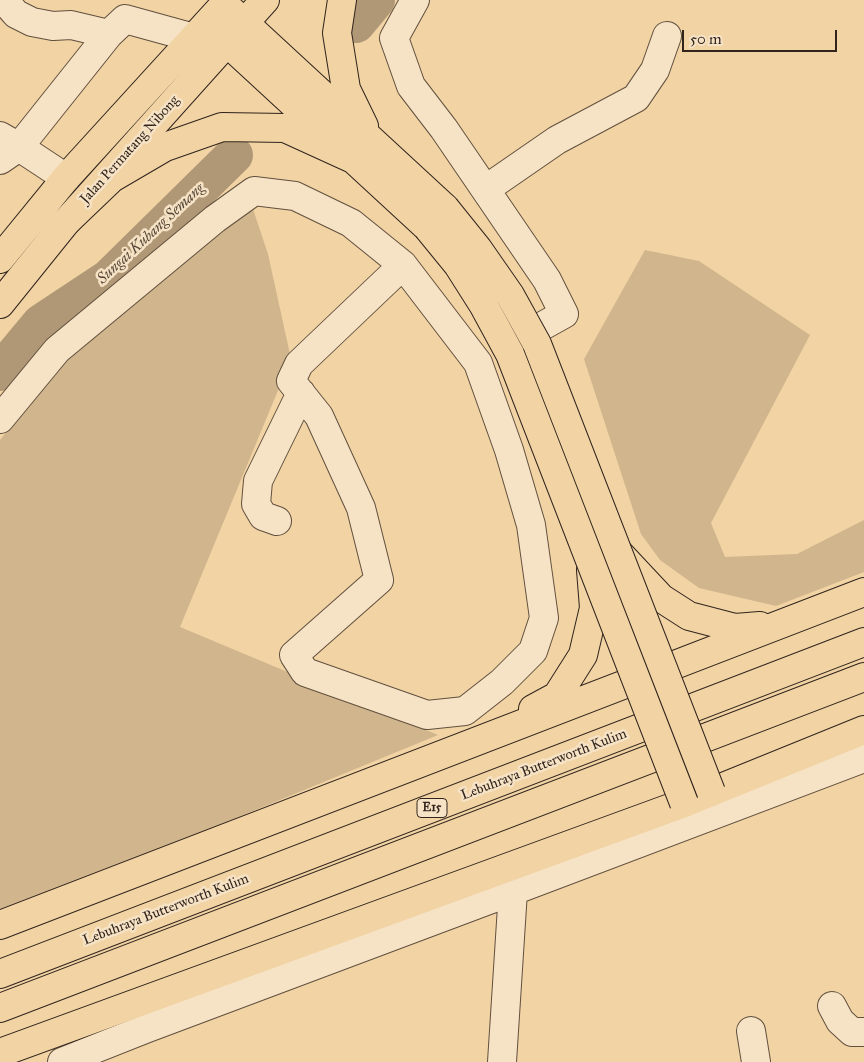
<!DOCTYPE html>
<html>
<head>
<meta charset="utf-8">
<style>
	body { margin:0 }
	#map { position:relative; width:864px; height:1062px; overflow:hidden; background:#f1d3a4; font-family:"IM FELL Great Primer",serif }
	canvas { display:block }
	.scale { position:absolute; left:682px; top:30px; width:155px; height:22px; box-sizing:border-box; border:2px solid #31241d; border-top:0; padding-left:6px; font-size:15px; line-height:18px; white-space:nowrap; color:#31241d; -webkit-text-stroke:4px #f6e2c4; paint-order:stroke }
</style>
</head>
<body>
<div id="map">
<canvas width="864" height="1062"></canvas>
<div class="scale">50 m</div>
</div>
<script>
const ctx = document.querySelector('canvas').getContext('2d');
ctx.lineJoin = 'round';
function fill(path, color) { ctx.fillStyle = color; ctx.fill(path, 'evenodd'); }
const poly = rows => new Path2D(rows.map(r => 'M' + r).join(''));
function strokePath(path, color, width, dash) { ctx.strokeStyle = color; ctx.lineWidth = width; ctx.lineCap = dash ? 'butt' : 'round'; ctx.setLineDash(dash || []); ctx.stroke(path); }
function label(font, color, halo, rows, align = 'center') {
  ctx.font = font + ' "IM FELL Great Primer",serif'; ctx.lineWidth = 5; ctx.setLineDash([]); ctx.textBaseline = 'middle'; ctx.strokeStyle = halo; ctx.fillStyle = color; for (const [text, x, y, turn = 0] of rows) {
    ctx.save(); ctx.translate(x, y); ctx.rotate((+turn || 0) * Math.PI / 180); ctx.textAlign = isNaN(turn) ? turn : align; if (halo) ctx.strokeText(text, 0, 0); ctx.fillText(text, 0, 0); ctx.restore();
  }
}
fill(poly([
	[252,206,268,254,291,359,180,627,438,735,0,915,0,440,65,355],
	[645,250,699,261,810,335,711,523,725,557,797,554,864,520,864,572,776,606,699,588,660,560,641,534,584,359]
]), '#d0b58d');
strokePath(poly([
	[356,24,376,0],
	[0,372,41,323,109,278,234,155]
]), '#b09876', 38);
const minor = poly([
	[4,0,16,14,32,22,53,26,71,25,109,34],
	[415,0,394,38,411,86,444,129,547,280,564,314,510,344],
	[0,136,19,147,109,34,125,19,194,38],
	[0,160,19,147,66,178],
	[486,189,557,140,636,98,655,70,667,36],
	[0,419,57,350,215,219,254,191,295,196,351,223,403,265,478,363,509,450,531,525,544,618,533,651,502,682,465,711,427,715,305,672,294,655,379,580,361,508,319,416,291,381,299,364,403,265],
	[277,521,263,516,256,504,258,481,301,393],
	[832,1006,840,1021,852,1032,864,1032],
	[751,1031,756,1062],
	[62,1062,145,1029,513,891,864,758],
	[502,1062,513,891]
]);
const major = poly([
	[0,259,66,178,222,7],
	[0,304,66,222,265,0]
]);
const highway = poly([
	[342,0,337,33,346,89,364,126],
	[225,5,445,208],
	[207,24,427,227],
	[66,222,112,178,165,147,222,127,285,128,353,159],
	[617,551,661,598,689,616,735,628,760,626],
	[533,709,557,696,583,655,594,608,591,570],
	[0,925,864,592],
	[0,974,864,642],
	[0,1008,864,677],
	[0,1053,684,803,864,730]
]);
strokePath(minor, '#61503f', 30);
strokePath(major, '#31241d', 30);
strokePath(highway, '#31241d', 30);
strokePath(minor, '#f6e2c4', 28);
strokePath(major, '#f1d3a4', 28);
strokePath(highway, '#f1d3a4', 28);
const highwayBridge = poly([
	[445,208,478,249,510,295,537,344,711,792],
	[427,227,458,265,484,306,510,354,684,803]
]);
strokePath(highwayBridge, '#31241d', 30, []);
strokePath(highwayBridge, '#f1d3a4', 28);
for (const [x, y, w] of [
	[432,808,30]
]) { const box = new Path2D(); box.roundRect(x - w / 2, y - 9.5, w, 19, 4); ctx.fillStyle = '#f6e2c4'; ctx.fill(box); strokePath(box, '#31241d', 1); }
label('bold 12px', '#31241d', null, [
	["E15",432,808]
]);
label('14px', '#31241d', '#f6e2c4', [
	["Jalan Permatang Nibong",130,150,-48],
	["Lebuhraya Butterworth Kulim",544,765,-21],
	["Lebuhraya Butterworth Kulim",166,910,-21]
]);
label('italic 15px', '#574738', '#f6e2c4', [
	["Sungai Kubang Semang",151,234,-43]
]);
</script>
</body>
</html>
